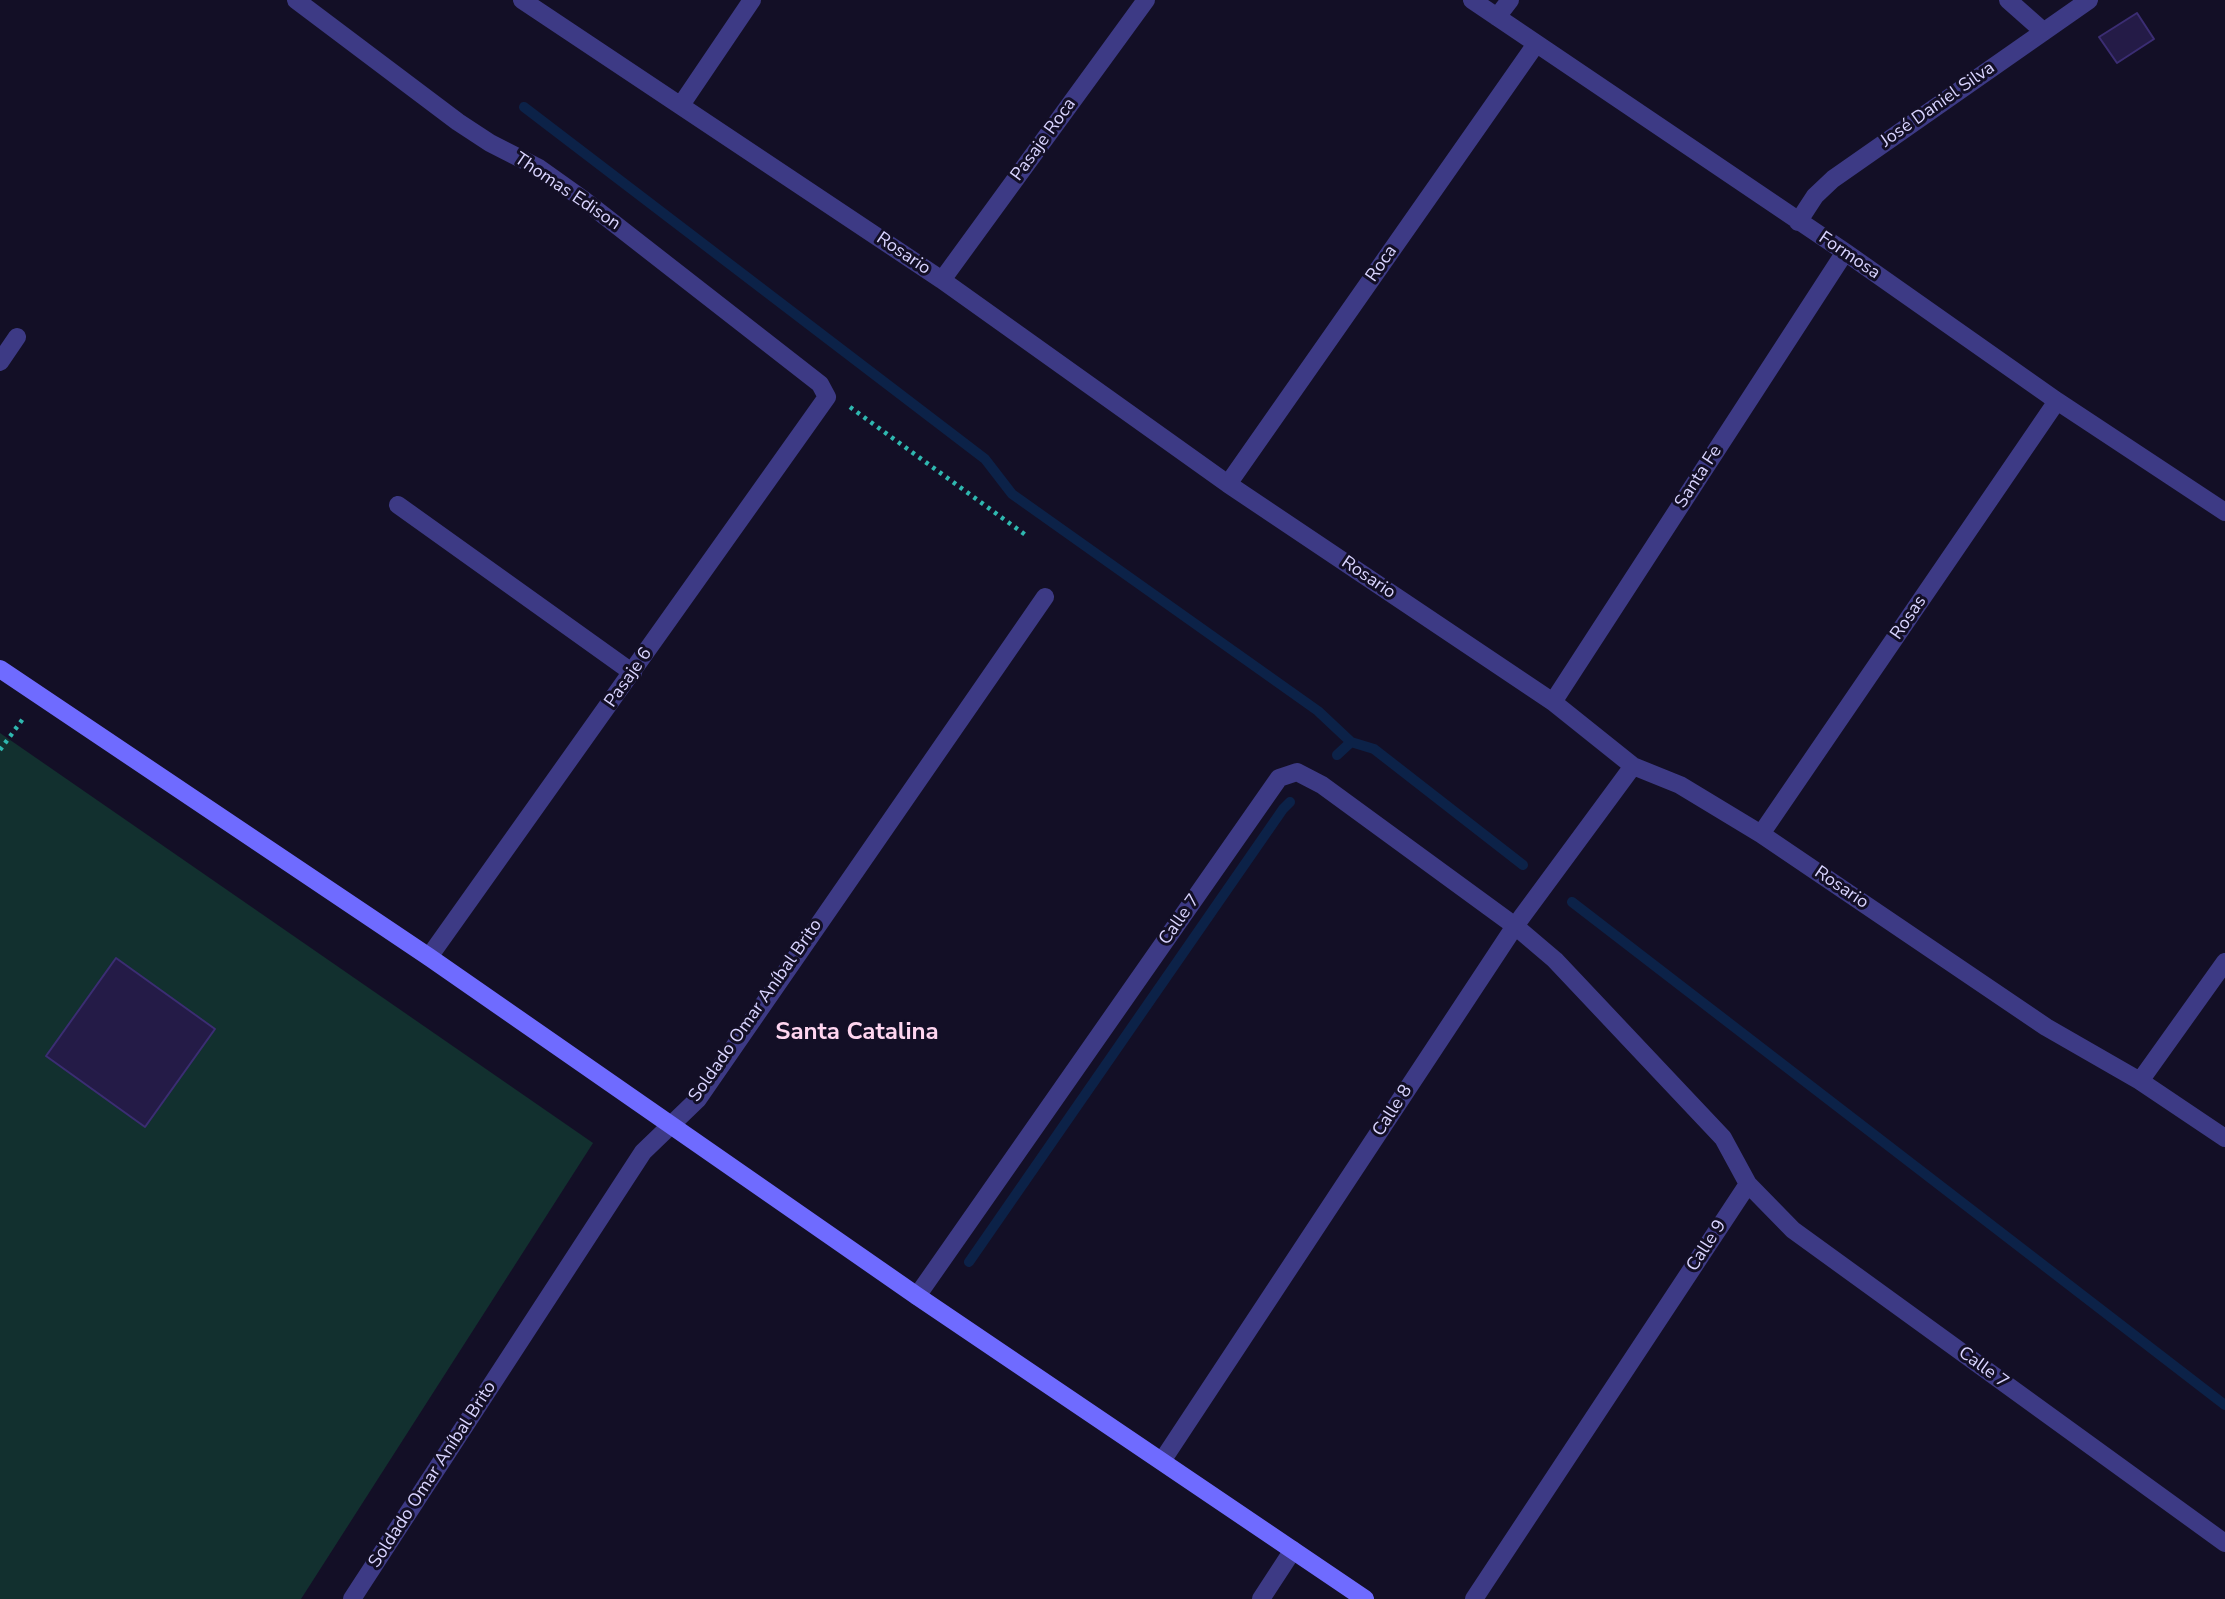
<!DOCTYPE html>
<html>
<head>
<meta charset="utf-8">
<style>
	body { margin:0 }
	canvas { display:block; background:#130f26 }
</style>
</head>
<body>
<canvas width="2225" height="1599"></canvas>
<script>
const ctx = document.querySelector('canvas').getContext('2d');
ctx.lineJoin = 'round';
function fill(path, color) { ctx.fillStyle = color; ctx.fill(path, 'evenodd'); }
const poly = rows => new Path2D(rows.map(r => 'M' + r).join(''));
function strokePath(path, color, width, dash) { ctx.strokeStyle = color; ctx.lineWidth = width; ctx.lineCap = dash ? 'butt' : 'round'; ctx.setLineDash(dash || []); ctx.stroke(path); }
function label(font, color, halo, rows, align = 'center') {
  ctx.font = font + ' "Nunito Sans",sans-serif'; ctx.lineWidth = 6; ctx.setLineDash([]); ctx.textBaseline = 'middle'; ctx.strokeStyle = halo; ctx.fillStyle = color; for (const [text, x, y, turn = 0] of rows) {
    ctx.save(); ctx.translate(x, y); ctx.rotate((+turn || 0) * Math.PI / 180); ctx.textAlign = isNaN(turn) ? turn : align; if (halo) ctx.strokeText(text, 0, 0); ctx.fillText(text, 0, 0); ctx.restore();
  }
}
fill(poly([
	[0,733,593,1143,301,1599,0,1599]
]), '#12302f');
strokePath(poly([
	[524,107,985,459,1012,494,1318,711,1351,742],
	[1337,755,1351,742,1374,749,1523,865],
	[1572,902,2225,1405],
	[969,1262,1283,809,1290,802]
]), '#0c2248', 10);
const building = poly([
	[2137,13,2154,39,2117,63,2099,37,2137,13],
	[116,958,215,1029,145,1127,46,1056,116,958]
]);
fill(building, '#241b47');
strokePath(building, '#3b2d73', 2);
strokePath(poly([
	[850,407,1027,536],
	[0,750,25,716]
]), '#2fb8b0', 4.5, [3.5, 5]);
strokePath(poly([
	[296,0,458,122,490,143,539,168,584,200,820,384,827,397,429,957],
	[522,0,942,280,1228,484,1553,702,1633,766,1680,785,1761,834,2046,1027,2140,1081,2225,1138],
	[1472,0,1845,252,2057,401,2225,512],
	[2008,0,2043,31],
	[1497,17,1510,0],
	[681,105,752,0],
	[1798,222,1815,196,1833,179,2089,0],
	[942,280,1146,0],
	[0,362,17,337],
	[1228,484,1536,44],
	[398,505,633,673],
	[1553,702,1845,252],
	[1761,834,2057,401],
	[2140,1081,2225,962],
	[1748,1184,1793,1230,2225,1543],
	[917,1296,1279,778,1297,772,1322,785,1515,926,1555,960,1723,1138,1748,1184,1474,1599],
	[1162,1461,1515,926,1633,766],
	[352,1599,643,1152,698,1099,1045,597],
	[1261,1599,1293,1550]
]), '#3d3a85', 18);
strokePath(poly([
	[0,669,429,957,917,1296,1365,1599]
]), '#6f6bff', 18);
label('18px', '#d9d4ff', '#130f26', [
	["José Daniel Silva",1938,105,-35],
	["Pasaje Roca",1044,140,-54],
	["Thomas Edison",567,192,34],
	["Rosario",903,254,34],
	["Formosa",1849,256,34],
	["Roca",1382,264,-55],
	["Santa Fe",1699,477,-57],
	["Rosario",1368,578,34],
	["Rosas",1909,618,-56],
	["Pasaje 6",629,678,-55],
	["Rosario",1841,888,34],
	["Calle 7",1180,920,-55],
	["Soldado Omar Aníbal Brito",756,1011,-55],
	["Calle 8",1393,1111,-57],
	["Calle 9",1707,1246,-57],
	["Calle 7",1983,1368,36],
	["Soldado Omar Aníbal Brito",433,1475,-57]
]);
label('bold 24px', '#ffd6f0', '#130f26', [
	["Santa Catalina",857,1033]
]);
</script>
</body>
</html>
